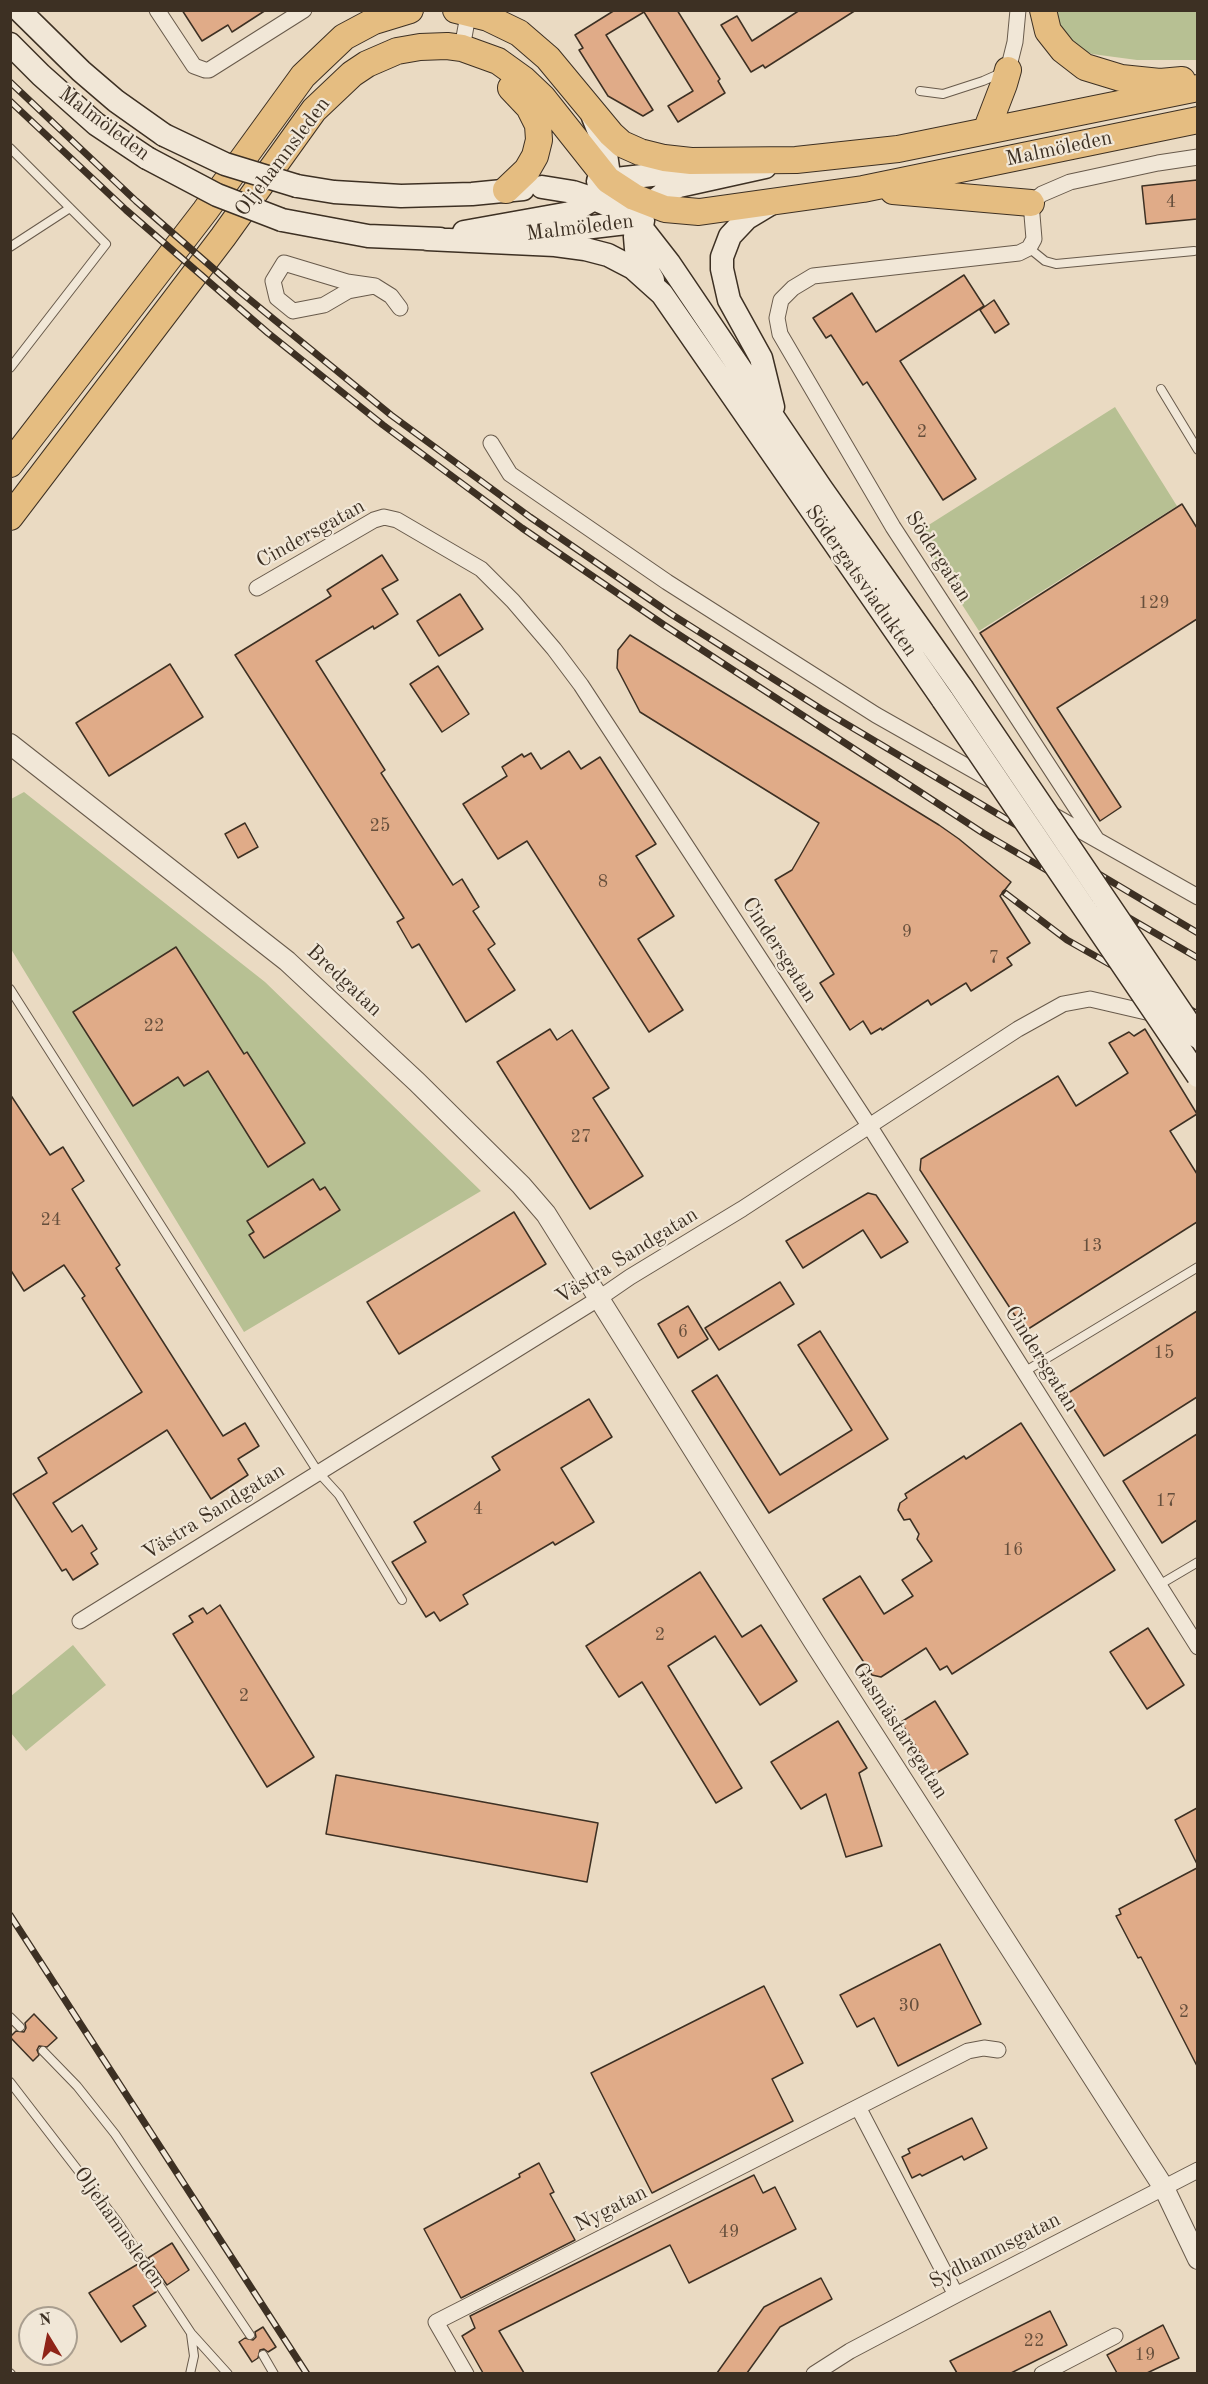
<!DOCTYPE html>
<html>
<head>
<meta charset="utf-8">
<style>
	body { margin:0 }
	#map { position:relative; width:1208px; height:2384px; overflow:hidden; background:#eadac2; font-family:"Old Standard TT",serif }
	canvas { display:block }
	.frame { position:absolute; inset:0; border:12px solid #3d3023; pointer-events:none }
	.north { position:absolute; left:18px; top:2306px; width:60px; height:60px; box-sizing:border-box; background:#f1e7d7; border:2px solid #a99e8f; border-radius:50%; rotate:350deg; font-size:16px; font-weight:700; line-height:24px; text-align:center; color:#3d3023 }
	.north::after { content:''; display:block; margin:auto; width:21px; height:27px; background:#8f2418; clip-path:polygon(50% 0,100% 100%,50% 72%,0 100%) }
</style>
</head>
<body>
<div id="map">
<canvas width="1208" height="2384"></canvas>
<div class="frame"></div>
<div class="north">N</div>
</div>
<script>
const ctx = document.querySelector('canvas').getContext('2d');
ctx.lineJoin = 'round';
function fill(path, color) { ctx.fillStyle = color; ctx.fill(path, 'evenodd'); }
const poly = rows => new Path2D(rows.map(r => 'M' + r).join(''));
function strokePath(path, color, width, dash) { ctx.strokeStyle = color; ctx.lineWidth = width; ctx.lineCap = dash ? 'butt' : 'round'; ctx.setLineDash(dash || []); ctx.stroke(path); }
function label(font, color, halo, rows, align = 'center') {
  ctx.font = font + ' "Old Standard TT",serif'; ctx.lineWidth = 4.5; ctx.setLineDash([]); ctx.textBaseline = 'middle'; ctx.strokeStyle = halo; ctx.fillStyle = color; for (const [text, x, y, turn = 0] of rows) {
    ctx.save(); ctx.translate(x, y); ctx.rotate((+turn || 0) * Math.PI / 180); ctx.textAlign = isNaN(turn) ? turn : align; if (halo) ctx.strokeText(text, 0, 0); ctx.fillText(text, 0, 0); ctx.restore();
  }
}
fill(poly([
	[1053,11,1197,11,1197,60,1137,60,1092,54,1080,49,1058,28],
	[1115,407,1177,506,979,631,916,533],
	[24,792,265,982,481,1191,244,1332,11,949,11,799],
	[73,1645,106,1685,26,1751,11,1733,11,1696]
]), '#b7c093');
const building = poly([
	[182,10,266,10,232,32,228,25,202,41,182,10],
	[615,10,677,10,720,79,718,81,725,93,678,122,668,106,693,91,644,12,606,35,653,110,643,116,608,96,579,50,583,48,575,35,615,10],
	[800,10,856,10,765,68,763,65,751,72,721,25,737,16,752,41,800,10],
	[1197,180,1197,219,1146,224,1142,186,1197,180],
	[964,275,984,306,900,361,976,479,943,500,867,382,863,385,831,335,826,338,813,318,852,293,876,332,964,275],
	[994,300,1009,324,995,333,980,310,994,300],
	[1182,504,1197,528,1197,619,1057,708,1121,807,1100,821,980,633,1182,504],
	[382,555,398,580,382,589,398,614,374,629,373,626,316,661,385,770,381,773,453,885,462,879,479,907,473,911,495,944,488,949,515,990,466,1022,419,944,412,948,397,922,404,918,235,655,331,596,327,590,382,555],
	[460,594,483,629,439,656,417,621,460,594],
	[630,635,939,825,959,839,1011,882,1000,896,1030,943,1007,958,1012,965,971,991,966,983,931,1005,928,1000,882,1030,881,1028,871,1034,863,1021,850,1030,820,983,834,974,775,880,792,870,819,823,640,712,617,668,618,650,630,635],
	[170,664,203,717,109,776,76,723,170,664],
	[438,666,469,714,442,732,410,684,438,666],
	[569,751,581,769,600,757,656,844,636,856,674,916,638,939,683,1010,649,1032,527,841,498,859,463,804,507,776,502,767,522,754,524,757,531,753,541,769,569,751],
	[245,823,258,847,238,858,225,834,245,823],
	[176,947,244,1054,247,1052,305,1143,268,1167,208,1071,184,1086,178,1077,133,1106,73,1012,176,947],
	[550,1029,557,1040,572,1030,609,1088,593,1098,643,1176,590,1209,497,1062,550,1029],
	[1145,1029,1197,1114,1170,1131,1197,1174,1197,1222,1025,1331,920,1170,921,1159,1058,1076,1076,1106,1128,1073,1109,1043,1129,1032,1134,1036,1145,1029],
	[10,1094,50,1155,63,1147,84,1181,72,1189,120,1265,116,1268,223,1436,245,1423,259,1446,238,1459,248,1475,211,1499,167,1430,53,1503,72,1532,82,1525,97,1549,91,1553,98,1564,73,1580,66,1569,62,1571,13,1494,47,1473,38,1458,142,1392,82,1298,85,1296,64,1265,24,1291,10,1269,10,1094],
	[313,1179,320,1190,325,1187,340,1210,264,1258,249,1235,254,1232,247,1221,313,1179],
	[868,1193,876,1195,908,1242,881,1258,863,1230,803,1268,786,1241,868,1193],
	[514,1212,546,1264,399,1354,367,1302,514,1212],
	[780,1282,794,1304,719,1350,705,1328,780,1282],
	[688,1306,708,1339,678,1358,658,1324,688,1306],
	[1197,1311,1197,1397,1104,1456,1065,1395,1197,1311],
	[820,1331,888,1439,769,1513,692,1391,717,1375,780,1475,852,1430,798,1345,820,1331],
	[589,1399,612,1437,561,1468,594,1522,555,1545,553,1542,463,1595,468,1604,440,1621,434,1612,426,1617,392,1562,426,1542,414,1522,500,1470,492,1457,589,1399],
	[1021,1423,1115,1570,952,1674,947,1666,940,1670,926,1648,881,1677,872,1675,823,1599,860,1576,884,1614,913,1596,902,1580,932,1561,917,1539,919,1534,910,1519,904,1520,898,1510,900,1503,907,1498,905,1494,964,1456,966,1459,1021,1423],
	[1197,1434,1197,1520,1162,1543,1123,1481,1197,1434],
	[700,1572,742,1637,761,1625,797,1681,760,1705,715,1636,668,1666,742,1788,716,1803,642,1682,619,1697,586,1646,700,1572],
	[220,1605,314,1757,267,1787,173,1634,193,1622,189,1616,203,1608,207,1614,220,1605],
	[1148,1628,1184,1685,1147,1709,1110,1652,1148,1628],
	[935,1701,968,1754,933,1775,901,1722,935,1701],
	[838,1721,867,1768,859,1773,882,1846,846,1857,826,1794,801,1809,771,1762,838,1721],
	[336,1775,598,1823,587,1882,326,1834,336,1775],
	[1197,1808,1197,1864,1175,1820,1197,1808],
	[1197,1868,1197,2066,1141,1957,1138,1958,1116,1916,1121,1914,1119,1909,1197,1868],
	[940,1944,981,2024,898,2066,874,2018,857,2027,840,1995,940,1944],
	[764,1986,803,2063,772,2079,793,2121,652,2193,591,2073,764,1986],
	[34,2014,57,2038,47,2047,39,2046,37,2050,39,2055,33,2061,10,2037,16,2031,24,2032,26,2028,25,2023,34,2014],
	[972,2118,987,2148,964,2160,962,2156,922,2176,920,2174,912,2178,902,2157,910,2153,908,2149,972,2118],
	[539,2163,554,2192,550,2194,575,2240,461,2298,424,2229,520,2177,519,2174,539,2163],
	[754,2175,763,2193,775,2187,796,2229,689,2283,670,2245,499,2331,524,2373,483,2373,462,2336,475,2328,470,2316,754,2175],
	[172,2243,189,2270,167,2285,148,2258,172,2243],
	[138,2264,156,2292,133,2306,146,2326,121,2342,89,2293,138,2264],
	[821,2278,832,2299,780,2327,747,2373,717,2373,764,2307,821,2278],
	[1050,2311,1067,2345,1011,2373,957,2373,950,2361,1050,2311],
	[1163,2325,1179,2358,1147,2373,1117,2373,1107,2355,1163,2325],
	[263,2327,276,2347,268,2352,264,2349,260,2350,258,2358,252,2362,239,2342,245,2338,253,2340,256,2337,255,2332,263,2327]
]);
fill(building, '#e0ab88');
strokePath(building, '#3d3023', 1.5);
const service = poly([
	[920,91,943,94,983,81,1001,73],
	[10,148,106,244,10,368],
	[10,247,70,208],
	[1029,248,1045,261,1056,264,1194,251],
	[1161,389,1198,450],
	[10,989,318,1472,339,1495,402,1600],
	[1024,1372,1198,1267],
	[1159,1585,1198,1562],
	[10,2017,20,2027],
	[43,2051,77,2086,115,2134,250,2335],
	[10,2082,117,2221,191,2333,228,2374],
	[263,2355,274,2374],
	[10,2373,11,2374],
	[190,2374,194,2356,191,2334]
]);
const minor = poly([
	[157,10,194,66,205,70,209,70,304,10],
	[462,48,469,10],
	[1008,70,1015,42,1018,10],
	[375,286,348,291,324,305,293,311,277,298,273,281,284,263,347,282,375,286,391,296,400,308],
	[491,443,510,474,667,582,876,715,996,783],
	[257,588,374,520,384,517,397,520,481,569,513,601,554,649,581,685,870,1127,1198,1647],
	[1051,814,1198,897],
	[1097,840,893,527,780,334,777,318,781,300,793,288,813,276,1019,253,1029,248,1034,239,1031,203,1042,194,1070,182,1158,163,1198,157],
	[1181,1030,1198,1053],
	[80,1621,598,1299,630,1277,742,1209,1018,1029,1063,1004,1090,999,1159,1015],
	[858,2107,956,2295],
	[466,2374,436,2322,968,2051,984,2048,998,2050],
	[814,2374,850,2351,956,2295,1198,2170],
	[1042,2374,1115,2336]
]);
const tertiary = poly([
	[10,744,287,961,417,1082,521,1185,546,1214,814,1642,1164,2188,1198,2259]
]);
const secondary = poly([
	[19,10,81,71,116,101,164,135],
	[10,44,41,75,96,124,147,158],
	[598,181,705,169],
	[297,186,334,192,401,196,472,194,523,189],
	[542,187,573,192,594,199,619,210,637,222,669,263,821,488,962,688],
	[772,203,747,218,730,236,722,257,722,269,729,300,761,358,773,407],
	[282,220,368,236,440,239],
	[464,232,570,213,594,199,608,180,608,168,605,147,593,117],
	[533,234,643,221],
	[427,239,555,245,585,249,608,255,633,268,662,294,943,700],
	[653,280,636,249,635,237,637,222,650,204,663,194,679,186,765,167]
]);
const trunk = poly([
	[456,10,488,18,519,33,548,58,611,134,622,144,640,152,664,158,691,161,796,160,898,149,1198,88],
	[1043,10,1048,31,1063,50,1085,67,1121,78,1160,82,1182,80],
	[986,131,1004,84,1008,70],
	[506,190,527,170,535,156,539,140,538,125,529,107,511,88],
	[893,191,1031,203],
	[10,464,205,211,303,76,344,37,374,21,410,10],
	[10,517,223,237,314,110,352,74,367,64,397,51,420,47,447,46,462,48,498,61,523,79,543,98,608,180,634,197,665,209,699,212,863,189,1198,120]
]);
strokePath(service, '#685a4b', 10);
strokePath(minor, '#685a4b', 17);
strokePath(tertiary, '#685a4b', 22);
strokePath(secondary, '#3d3023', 25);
strokePath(trunk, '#3d3023', 28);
strokePath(service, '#f1e7d7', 8);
strokePath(minor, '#f1e7d7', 15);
strokePath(tertiary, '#f1e7d7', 20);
strokePath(secondary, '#f1e7d7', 22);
strokePath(trunk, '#e5bd81', 26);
const rail = poly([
	[10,82,136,201,238,290,391,415,530,517,671,614,821,709,1198,933],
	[10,101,126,210,268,333,383,425,522,528,664,625,983,833,1198,958],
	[1005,893,1067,940,1198,1014],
	[10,1915,307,2374]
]);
strokePath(rail, '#3d3023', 7);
strokePath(rail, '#f1e7d7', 4.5, [14]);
const secondaryBridge = poly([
	[164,135,225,164,297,186],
	[147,158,217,195,282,220],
	[962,688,1198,1037],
	[943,700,1198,1076]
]);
strokePath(secondaryBridge, '#3d3023', 25, []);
strokePath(secondaryBridge, '#f1e7d7', 22);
label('18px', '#664f3c', null, [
	["4",1171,202],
	["2",922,432],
	["129",1154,603],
	["25",380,826],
	["8",603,882],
	["9",907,932],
	["7",994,958],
	["22",154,1026],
	["27",581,1137],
	["24",51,1220],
	["13",1092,1246],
	["6",683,1332],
	["15",1164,1353],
	["17",1166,1501],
	["4",478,1509],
	["16",1013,1550],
	["2",660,1635],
	["2",244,1696],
	["30",909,2006],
	["2",1184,2012],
	["49",729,2232],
	["22",1034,2341],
	["19",1145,2355]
]);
label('21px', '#3d3023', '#f1e7d7', [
	["Malmöleden",104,124,37],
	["Malmöleden",1059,149,-12],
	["Oljehamnsleden",283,157,-53],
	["Malmöleden",580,228,-7],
	["Cindersgatan",311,534,-29],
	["Södergatan",938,557,57],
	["Södergatsviadukten",861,581,55],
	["Cindersgatan",779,950,57],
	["Bredgatan",344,981,43],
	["Västra Sandgatan",627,1256,-32],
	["Cindersgatan",1041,1359,58],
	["Västra Sandgatan",214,1512,-32],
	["Gasmästaregatan",900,1731,57],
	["Nygatan",611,2209,-27],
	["Oljehamnsleden",119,2228,55],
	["Sydhamnsgatan",995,2251,-27]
]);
</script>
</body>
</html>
